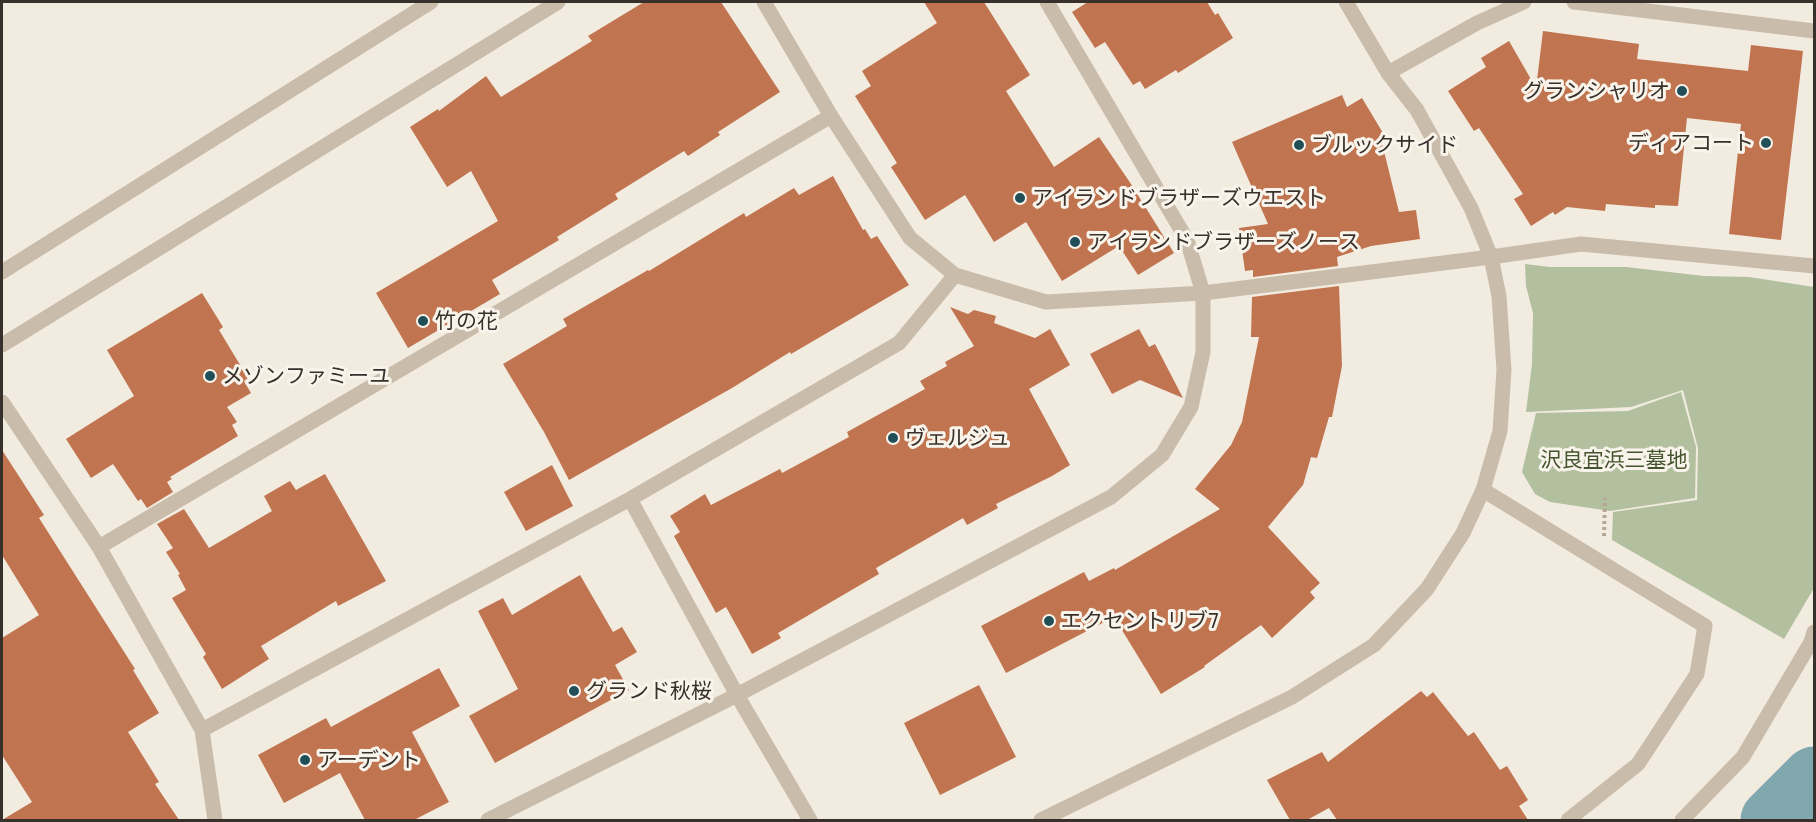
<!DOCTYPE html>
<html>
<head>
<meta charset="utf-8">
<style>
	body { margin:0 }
	#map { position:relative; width:1816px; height:822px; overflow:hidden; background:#f2ebdf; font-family:"Exo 2",sans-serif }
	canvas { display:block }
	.frame { position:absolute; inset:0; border:3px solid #38302a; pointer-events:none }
</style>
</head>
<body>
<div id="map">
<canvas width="1816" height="822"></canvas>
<div class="frame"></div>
</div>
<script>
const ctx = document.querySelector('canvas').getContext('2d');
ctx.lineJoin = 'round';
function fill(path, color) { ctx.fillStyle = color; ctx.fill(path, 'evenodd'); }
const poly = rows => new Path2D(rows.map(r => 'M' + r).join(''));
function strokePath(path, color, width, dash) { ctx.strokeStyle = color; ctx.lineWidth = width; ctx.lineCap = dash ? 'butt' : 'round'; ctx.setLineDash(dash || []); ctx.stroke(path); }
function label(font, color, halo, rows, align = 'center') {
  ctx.font = font + ' "Exo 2","Noto Sans JP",sans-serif'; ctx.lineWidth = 6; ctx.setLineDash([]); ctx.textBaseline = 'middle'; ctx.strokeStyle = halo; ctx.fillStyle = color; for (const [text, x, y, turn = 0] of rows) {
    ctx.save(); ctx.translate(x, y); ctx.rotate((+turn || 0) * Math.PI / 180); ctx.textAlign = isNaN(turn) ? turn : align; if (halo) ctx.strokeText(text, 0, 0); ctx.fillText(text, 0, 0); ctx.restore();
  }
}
fill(poly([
	[1525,264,1550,267,1626,267,1704,276,1749,277,1814,287,1814,588,1784,639,1612,540,1613,512,1697,500,1698,448,1683,390,1631,407,1526,412,1532,364,1533,313,1526,286],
	[1681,392,1696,447,1695,498,1610,511,1550,502,1535,494,1522,472,1536,413,1628,411]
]), '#b2c09f');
strokePath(poly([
	[1772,820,1814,778]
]), '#7fa7ad', 63);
fill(poly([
	[644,2,721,2,780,92,718,132,720,135,688,156,684,151,615,194,618,199,557,237,559,240,492,280,500,294,408,348,376,293,498,221,471,171,447,187,410,127,438,109,439,111,486,76,501,97,592,41,588,36],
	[924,2,984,2,1030,75,1006,91,1054,167,1099,137,1131,184,1174,253,1138,275,1119,246,1062,281,1026,222,994,242,965,195,925,220,891,167,897,163,855,96,871,86,862,71,937,23],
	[1088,2,1207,2,1215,15,1218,13,1233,38,1178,73,1176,70,1145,89,1140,81,1133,85,1105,42,1095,48,1072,12],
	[1543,31,1639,44,1637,59,1748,71,1751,45,1803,51,1781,240,1729,234,1741,124,1687,118,1678,206,1655,205,1655,208,1606,204,1605,211,1567,207,1555,215,1553,212,1531,226,1514,199,1523,194,1479,128,1474,131,1448,91,1486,67,1481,58,1509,41,1536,88],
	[1342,95,1347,107,1362,98,1383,133,1380,135,1399,212,1416,210,1420,239,1371,246,1337,257,1338,266,1253,277,1253,270,1245,271,1239,228,1268,224,1232,142],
	[833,176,863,230,865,229,871,239,877,236,909,285,791,354,790,352,732,388,569,480,544,432,503,364,567,326,563,319,648,270,649,271,744,213,746,217,794,188,799,195],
	[1339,286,1342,366,1332,417,1329,417,1317,458,1311,457,1303,485,1268,527,1320,583,1310,592,1315,598,1272,638,1261,625,1204,666,1205,667,1161,694,1114,617,1006,673,981,626,1084,572,1089,581,1114,568,1115,570,1220,509,1195,489,1231,445,1242,422,1259,337,1251,337,1252,297],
	[202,293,223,327,219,330,248,378,244,381,251,393,227,407,237,422,232,425,238,436,170,477,172,479,167,482,173,492,147,508,141,499,138,501,113,464,91,478,66,439,134,396,107,350],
	[950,307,968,314,974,310,996,316,994,323,1035,338,1050,329,1070,365,1029,389,1070,465,1052,476,996,504,998,508,967,525,963,518,876,568,879,574,778,633,781,638,752,654,726,607,716,613,674,536,680,532,670,516,705,494,711,505,780,469,782,473,849,437,847,432,925,389,920,381,947,366,945,362,974,346],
	[1139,329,1149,347,1155,344,1183,398,1140,380,1112,394,1090,354],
	[2,450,44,515,39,518,135,669,133,670,159,713,128,732,159,782,155,784,179,820,2,820,32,802,2,755,2,638,39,615,2,555],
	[552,465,573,506,526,531,504,492],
	[325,474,386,581,338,606,336,601,261,646,269,659,222,689,203,657,206,654,172,598,186,590,178,575,180,574,166,552,173,548,157,524,184,509,209,548,272,511,264,496,290,481,296,490],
	[580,575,613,632,622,627,637,652,615,665,629,690,495,763,469,716,518,689,478,611,503,598,512,615],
	[439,668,460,706,412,732,449,802,414,820,365,820,340,773,284,803,258,755,326,718,331,727],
	[979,685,1016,757,940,795,904,723],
	[1421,691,1427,697,1433,692,1468,736,1474,732,1500,770,1507,766,1528,800,1519,806,1528,820,1337,820,1329,808,1307,820,1290,820,1267,780,1322,752,1328,762]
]), '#c0744f');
strokePath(poly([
	[1604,536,1605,498]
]), '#b5a695', 4, [3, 3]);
strokePath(poly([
	[764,2,831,116,910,238,955,275,1046,302,1203,293,1491,257,1581,244,1814,266],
	[1574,2,1814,31],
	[1388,73,1477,23,1524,2],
	[2,345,558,2],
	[2,402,99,547,202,730,215,820],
	[1483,490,1705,626,1697,674,1638,764,1568,820],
	[630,499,737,695,810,820],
	[99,547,831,116],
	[202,730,630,499,899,343,955,275],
	[488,820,737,695,1111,497,1162,455,1191,407,1203,352,1203,293,1187,240,1047,2],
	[1682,820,1743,757,1811,642,1814,632]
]), '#c9bcab', 15);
strokePath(poly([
	[2,272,431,2],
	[1041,820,1292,697,1374,645,1427,589,1463,533,1483,490,1500,431,1504,370,1499,296,1491,257,1471,208,1417,110,1388,73,1346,2]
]), '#c9bcab', 15);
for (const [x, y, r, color] of [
	[1682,91,6,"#214f57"],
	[1766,143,6,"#214f57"],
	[1299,145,6,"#214f57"],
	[1020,198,6,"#214f57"],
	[1075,242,6,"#214f57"],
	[423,321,6,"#214f57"],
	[210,376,6,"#214f57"],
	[893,438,6,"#214f57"],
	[1049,621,6,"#214f57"],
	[574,691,6,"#214f57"],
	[305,760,6,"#214f57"]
]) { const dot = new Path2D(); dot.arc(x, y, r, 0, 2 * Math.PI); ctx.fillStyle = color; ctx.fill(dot); strokePath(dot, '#f9f4eb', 2); }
label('21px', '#38302a', '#f9f4eb', [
	["グランシャリオ",1670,91,"right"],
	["ディアコート",1754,143,"right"],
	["ブルックサイド",1311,145],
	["アイランドブラザーズウエスト",1032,198],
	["アイランドブラザーズノース",1087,242],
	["竹の花",435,321],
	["メゾンファミーユ",222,376],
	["ヴェルジュ",905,438],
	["エクセントリブ7",1061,621],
	["グランド秋桜",586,691],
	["アーデント",317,760]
], 'left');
label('21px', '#44552f', '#f9f4eb', [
	["沢良宜浜三墓地",1614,460]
]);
</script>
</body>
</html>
